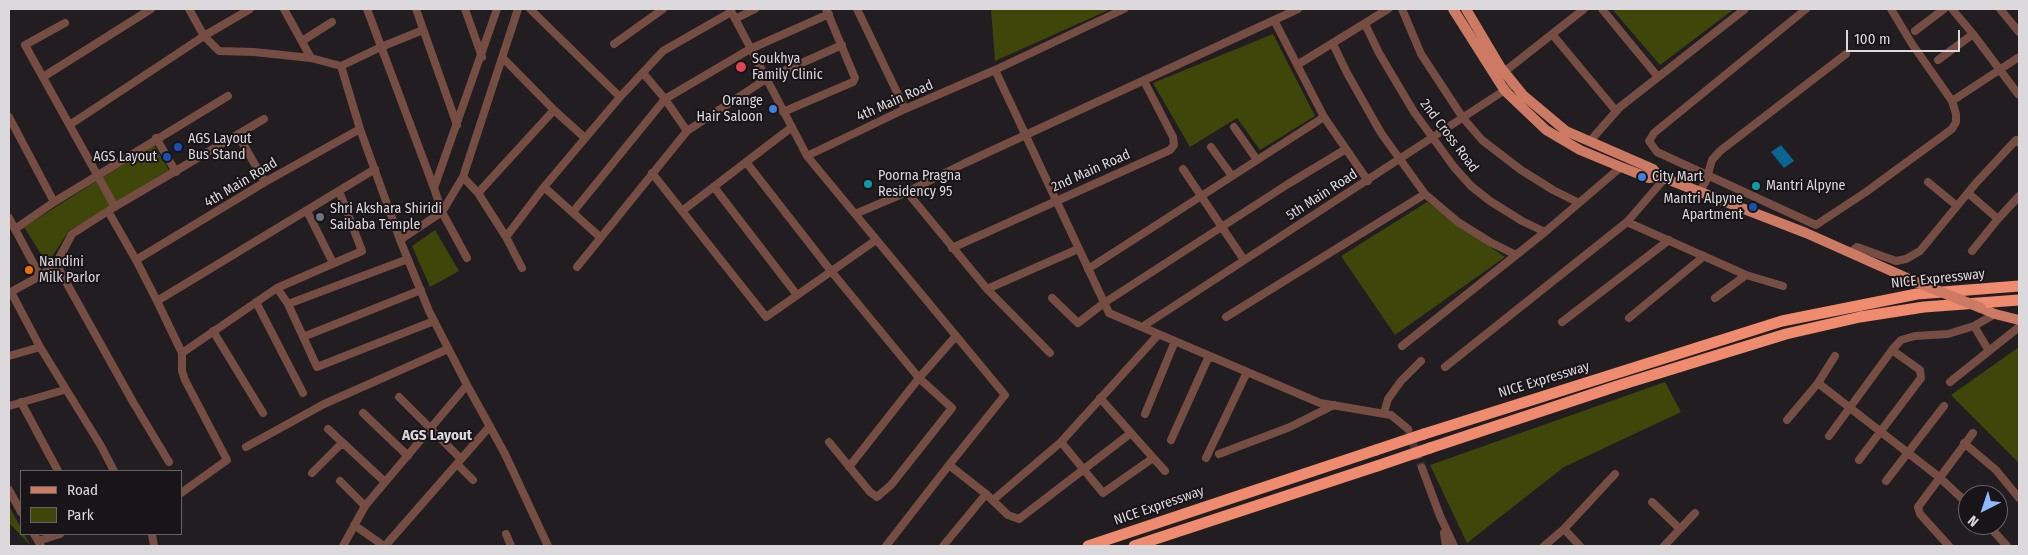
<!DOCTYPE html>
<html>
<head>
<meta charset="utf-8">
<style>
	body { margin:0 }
	#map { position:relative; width:2028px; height:555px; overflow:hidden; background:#211d21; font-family:"Fira Sans Condensed",sans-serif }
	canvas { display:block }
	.frame { position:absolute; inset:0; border:10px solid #dcd9dc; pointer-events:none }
	.legend { position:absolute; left:20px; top:470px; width:162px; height:65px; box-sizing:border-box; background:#181418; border:1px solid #666366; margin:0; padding:6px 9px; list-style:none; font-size:15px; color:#dcd9dc }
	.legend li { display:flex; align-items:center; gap:10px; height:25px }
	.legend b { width:25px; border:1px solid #666366 }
	.north { position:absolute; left:1958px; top:485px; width:50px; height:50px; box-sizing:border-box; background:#181418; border:1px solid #666366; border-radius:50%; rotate:221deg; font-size:14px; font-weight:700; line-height:20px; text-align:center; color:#dcd9dc }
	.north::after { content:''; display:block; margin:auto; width:18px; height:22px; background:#8eb9fc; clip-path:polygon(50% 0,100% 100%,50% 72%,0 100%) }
	.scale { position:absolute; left:1846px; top:30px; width:114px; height:22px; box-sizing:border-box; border:2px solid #dcd9dc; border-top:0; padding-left:6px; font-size:15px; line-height:18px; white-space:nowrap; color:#dcd9dc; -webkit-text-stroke:4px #181418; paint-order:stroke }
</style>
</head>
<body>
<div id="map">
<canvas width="2028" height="555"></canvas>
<div class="frame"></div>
<ul class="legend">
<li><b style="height:6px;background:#cc7a63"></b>Road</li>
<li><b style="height:14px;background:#3e4609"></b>Park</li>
</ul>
<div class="north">N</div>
<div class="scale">100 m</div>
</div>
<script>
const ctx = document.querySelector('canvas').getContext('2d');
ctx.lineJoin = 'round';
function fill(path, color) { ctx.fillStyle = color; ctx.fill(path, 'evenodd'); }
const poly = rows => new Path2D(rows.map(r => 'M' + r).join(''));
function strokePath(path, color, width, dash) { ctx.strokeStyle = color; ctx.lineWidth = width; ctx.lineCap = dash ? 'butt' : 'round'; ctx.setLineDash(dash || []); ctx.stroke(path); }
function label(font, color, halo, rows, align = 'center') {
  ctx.font = font + ' "Fira Sans Condensed",sans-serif'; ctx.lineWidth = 4; ctx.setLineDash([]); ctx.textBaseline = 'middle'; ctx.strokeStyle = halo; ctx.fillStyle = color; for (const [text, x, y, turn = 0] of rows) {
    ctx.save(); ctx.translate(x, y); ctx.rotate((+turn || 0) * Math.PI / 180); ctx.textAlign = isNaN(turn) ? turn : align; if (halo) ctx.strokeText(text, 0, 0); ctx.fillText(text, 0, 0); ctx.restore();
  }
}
fill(poly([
	[991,9,1111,9,995,61],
	[1612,9,1734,9,1660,65],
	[1273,34,1315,116,1260,150,1237,118,1190,147,1153,83],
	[154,145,169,170,69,231,47,264,24,227],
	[1427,202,1505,257,1395,335,1341,256],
	[435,230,459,271,430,287,412,246],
	[2019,347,2019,463,1951,395],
	[1665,382,1681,412,1564,467,1467,543,1430,465],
	[9,506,21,528,21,534,24,534,31,546,9,523]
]), '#3e4609');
fill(poly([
	[1781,145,1794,161,1784,168,1771,152]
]), '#0c6490');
strokePath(poly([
	[1408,429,1422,468]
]), '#3d393d', 8, [8, 4]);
strokePath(poly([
	[189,9,204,36,219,51,254,52,311,58,341,66,360,129,400,240,429,311,467,385,505,454,548,546],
	[284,9,311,58],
	[367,9,434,188],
	[416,9,457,125],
	[465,9,482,57],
	[730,9,807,156,1005,395,949,465,986,494,1008,515,1019,519,1131,433,1100,398],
	[857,9,905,109],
	[1402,9,1421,54,1463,118,1482,140,1521,170,1553,190,1579,203],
	[1602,9,1658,77],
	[1806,9,1654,133,1649,141,1657,152,1816,225,1866,192,1952,129,1956,122,1956,114,1952,101,1912,44,1891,9],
	[1952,9,1973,34,2018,94],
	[2000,9,2019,32],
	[735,19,755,9],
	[1274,20,1324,117,1368,181],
	[65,23,25,45,115,207],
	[1365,24,1379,53,1414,112,1454,167,1471,186,1490,201,1522,221,1545,232],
	[1915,31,1944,9],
	[1552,34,1616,111],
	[302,41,332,22],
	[614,44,663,9],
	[1333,44,1347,73,1381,133,1425,194,1458,222,1490,242,1516,255],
	[503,58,554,110,585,138],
	[1938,60,1973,34],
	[1297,65,1388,9],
	[341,66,381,47,423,30],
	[995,70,1109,313,1320,403,1391,415,1408,429],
	[1504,72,1584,9],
	[643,73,665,99,687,131],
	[43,77,151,9],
	[620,97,663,51,731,12],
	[1952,101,2019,57],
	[783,112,853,82,855,78,826,9],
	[9,117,54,202],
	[71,124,204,36,250,9],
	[1234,127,1257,160],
	[238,135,265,182],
	[156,138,176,172],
	[1590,141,1620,107,1745,9],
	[1211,147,1232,176],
	[807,156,905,109,995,70,1124,9],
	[746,162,831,271,919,378,955,337],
	[1183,169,1244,260],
	[652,173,766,317,876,240],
	[463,177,478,193,506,237,544,187,620,97,530,9],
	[1665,178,1627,222,1746,275,1715,298],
	[1928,182,1957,206],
	[544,187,600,237],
	[714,187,797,295],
	[1700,191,1706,181,1712,160,1720,151,1846,54],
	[907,192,987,289,1050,353],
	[478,193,554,110],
	[1968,193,1998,219,2019,196],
	[111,209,264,119],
	[307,211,333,263],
	[682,211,792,127],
	[573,212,665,99,750,49,829,14],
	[855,214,907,192,965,163,1298,9],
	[9,218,40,276],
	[15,229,54,202,228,96],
	[506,237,522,268],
	[400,240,442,212,463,177,518,9],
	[952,248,1170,150,1174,145,1173,137,1144,81],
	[1972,251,1998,219],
	[1850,253,1857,247,1896,261,1906,259,1920,251,1976,183,2016,140,2019,143],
	[467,258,442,212,434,188,497,9],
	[136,260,265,182,360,129],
	[56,264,133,402,169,462],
	[577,267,687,131,766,79,842,45],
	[1088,269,1324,117],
	[1746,275,1783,286],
	[277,288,288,304,317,367,434,321],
	[987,289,1078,249],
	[11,292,40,347,101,446,114,471],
	[9,293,40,276,56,264,72,234,108,211,136,260,157,301,182,353,182,371,185,380,227,460,181,493],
	[1052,298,1078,323,1104,303,1288,184,1346,149],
	[157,301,375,169],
	[256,302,303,393],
	[288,304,408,259],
	[1226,317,1425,194],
	[1629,318,1704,256],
	[1562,322,1669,240],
	[1974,326,1989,351],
	[1142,327,1508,88],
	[213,331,263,413],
	[303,337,421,290],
	[1402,346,1545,232,1621,167],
	[182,353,277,288,362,251,339,191],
	[9,356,40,347],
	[1445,367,1627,222],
	[1950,382,2019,327],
	[1818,383,1939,477,1968,504],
	[399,397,461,459],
	[21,402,58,471],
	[9,406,64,390],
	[363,413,408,456],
	[1384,413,1388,399,1401,381,1421,361],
	[1145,414,1175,341],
	[1787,420,1818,383,1835,356],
	[328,429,385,482],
	[1131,433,1165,471],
	[1829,436,1892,350,1901,340,1915,336,1948,334,1974,326,1995,314],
	[1171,440,1209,356],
	[829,442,870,492,877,497,891,485,952,408,919,378,849,467],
	[1061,442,1103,493,1153,458],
	[1964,443,1996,470,2019,498],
	[246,447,324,404,448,349],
	[1219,454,1290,427,1334,405],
	[1206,458,1247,372],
	[1859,460,1921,378,1920,370,1892,350],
	[457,464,473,480],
	[1422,468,1440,516,1454,546],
	[312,473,342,443],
	[340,481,365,506],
	[1886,481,1944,406],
	[9,490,21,512],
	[993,500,1061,442,1158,335],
	[1652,502,1680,529],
	[354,525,384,546],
	[1988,525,2007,546],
	[1564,529,1580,546],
	[1444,533,1446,546],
	[34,534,41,546],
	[152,534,154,546],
	[506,534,511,546],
	[38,541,60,534],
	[343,546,365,506,467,385],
	[385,546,490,426],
	[886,546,949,465],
	[943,546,986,494],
	[1544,546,1564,529,1615,474],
	[1664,546,1695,513],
	[1949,546,1920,514,1918,507,1973,433]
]), '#754d42', 8);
strokePath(poly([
	[1453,9,1505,91,1546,130,1580,150,1621,167,1649,178,1659,176],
	[1466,9,1501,68,1523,95,1566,131,1653,169,1659,176,1806,233,1916,282],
	[1981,308,1995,314,2019,320]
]), '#cc7a63', 10);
strokePath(poly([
	[1424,434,1782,321,1917,294,2019,286],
	[1430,448,1617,386,1786,334,1860,317,1924,307,2019,300],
	[1088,546,1376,450],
	[1134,546,1377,466]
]), '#ef8b6f', 11);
strokePath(poly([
	[1916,282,1981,308]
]), '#cc7a63', 10);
strokePath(poly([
	[1376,450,1424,434],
	[1377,466,1430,448]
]), '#ef8b6f', 11);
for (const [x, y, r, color] of [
	[741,67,6,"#e0444e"],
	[773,109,5,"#3f7fe0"],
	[178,147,5,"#1a4fb4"],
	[167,157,5,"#1a4fb4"],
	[1642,177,5,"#3f7fe0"],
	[868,184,5,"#0f9aa8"],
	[1756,186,5,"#0f9aa8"],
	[1753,207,5,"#1a4fb4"],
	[320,217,5,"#6b7280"],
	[29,270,5,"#e8710a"]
]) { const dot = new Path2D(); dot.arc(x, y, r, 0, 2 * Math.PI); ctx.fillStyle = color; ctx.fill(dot); strokePath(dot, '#181418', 2); }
label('14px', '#dcd9dc', '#181418', [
	["Soukhya",752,59],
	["Family Clinic",752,75],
	["Orange",763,101,"right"],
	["Hair Saloon",763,117,"right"],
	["AGS Layout",188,139],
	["Bus Stand",188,155],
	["AGS Layout",157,157,"right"],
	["Poorna Pragna",878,176],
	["Residency 95",878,192],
	["City Mart",1652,177],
	["Mantri Alpyne",1766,186],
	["Mantri Alpyne",1743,199,"right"],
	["Apartment",1743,215,"right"],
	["Shri Akshara Shiridi",330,209],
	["Saibaba Temple",330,225],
	["Nandini",39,262],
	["Milk Parlor",39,278]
], 'left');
label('14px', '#dcd9dc', '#181418', [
	["4th Main Road",895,101,-24],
	["2nd Cross Road",1449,136,53],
	["2nd Main Road",1091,171,-24],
	["4th Main Road",241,183,-31],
	["5th Main Road",1322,195,-33],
	["NICE Expressway",1938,279,-6],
	["NICE Expressway",1544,380,-17],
	["NICE Expressway",1159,506,-19]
]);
label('bold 15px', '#dcd9dc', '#181418', [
	["AGS Layout",437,436]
]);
</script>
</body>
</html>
